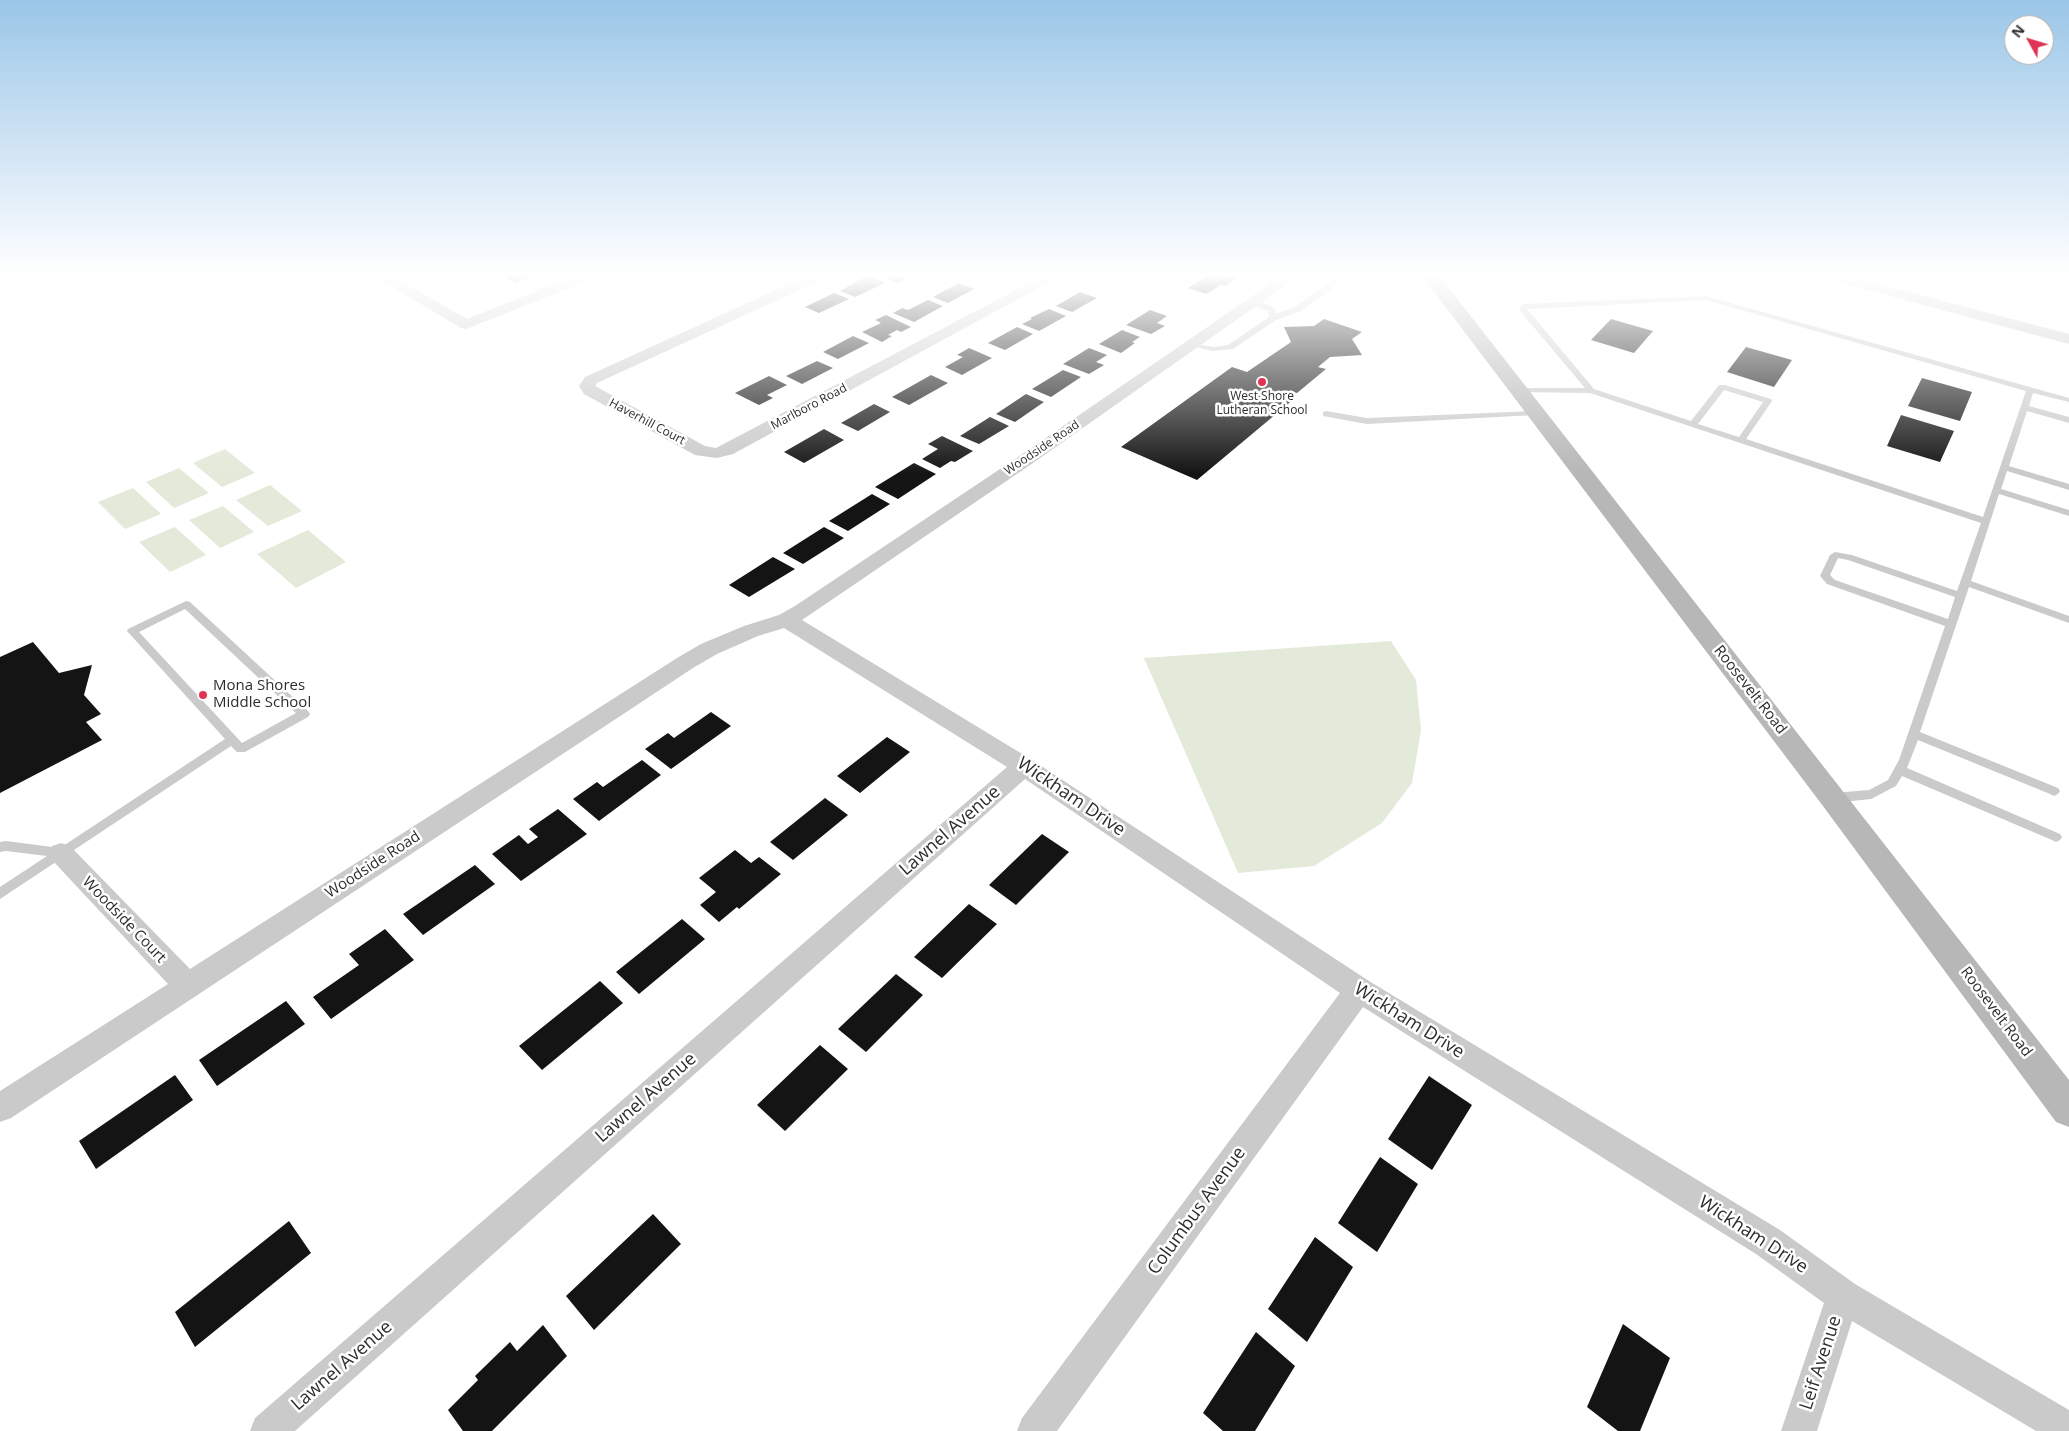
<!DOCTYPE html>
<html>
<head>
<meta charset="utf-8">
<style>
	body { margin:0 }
	#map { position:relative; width:2069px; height:1431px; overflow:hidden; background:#fff; font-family:"Open Sans",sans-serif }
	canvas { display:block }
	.north { position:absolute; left:2004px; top:15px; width:50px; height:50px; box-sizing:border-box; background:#fff; border:1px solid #ababab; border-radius:50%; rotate:309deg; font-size:14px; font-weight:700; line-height:20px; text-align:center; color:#2d2d2d }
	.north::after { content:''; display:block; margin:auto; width:18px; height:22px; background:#df3453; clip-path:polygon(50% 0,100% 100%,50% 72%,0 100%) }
</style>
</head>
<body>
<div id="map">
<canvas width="2069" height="1431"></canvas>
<div class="north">N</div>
</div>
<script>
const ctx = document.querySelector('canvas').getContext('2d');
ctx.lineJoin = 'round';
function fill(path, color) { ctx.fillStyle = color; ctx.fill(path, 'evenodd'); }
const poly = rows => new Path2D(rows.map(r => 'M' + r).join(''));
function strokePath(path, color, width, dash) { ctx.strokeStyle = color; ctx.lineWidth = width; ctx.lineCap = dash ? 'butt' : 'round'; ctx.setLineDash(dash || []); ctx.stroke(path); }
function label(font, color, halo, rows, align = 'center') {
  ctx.font = font + ' "Open Sans",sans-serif'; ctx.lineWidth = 5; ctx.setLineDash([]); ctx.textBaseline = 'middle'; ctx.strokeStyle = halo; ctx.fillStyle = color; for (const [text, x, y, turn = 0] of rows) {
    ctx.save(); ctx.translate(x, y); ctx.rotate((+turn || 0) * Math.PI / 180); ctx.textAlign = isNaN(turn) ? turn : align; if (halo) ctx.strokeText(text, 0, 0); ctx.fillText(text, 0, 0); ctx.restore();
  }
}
fill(poly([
	[225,449,255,473,222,487,193,463],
	[179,468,209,493,174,508,146,482],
	[270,485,302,511,268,526,236,500],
	[133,488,161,514,125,529,98,502],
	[223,506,254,532,220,548,189,520],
	[175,527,206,555,170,572,139,542],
	[308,530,346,562,296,588,257,554],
	[1391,641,1416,680,1421,730,1412,783,1382,823,1314,866,1238,873,1144,658]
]), '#e4eada');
fill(poly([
	[506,273,531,273,528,275,532,277,516,283,502,275],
	[874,273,908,273,901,277,906,279,898,283],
	[1212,273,1219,273,1236,279,1226,286,1221,285,1206,294,1188,288],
	[868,275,885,283,855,297,840,291],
	[959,283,974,289,948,303,933,297],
	[1080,292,1097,298,1072,312,1056,306],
	[834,293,849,299,819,313,805,307],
	[928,300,943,306,914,322,893,313,902,308,908,310],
	[1049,309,1066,316,1039,331,1022,324,1032,319,1030,318],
	[1150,310,1167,316,1157,323,1165,326,1151,334,1126,325],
	[886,315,911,327,901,332,897,330,888,335,892,336,882,342,862,332,881,323,875,320],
	[1324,319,1362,332,1352,339,1362,355,1330,357,1318,367,1326,369,1297,393,1290,391,1284,396,1294,399,1197,480,1121,447,1232,367,1247,372,1291,342,1284,327,1314,326],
	[1611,319,1653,331,1634,353,1591,340],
	[1017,327,1033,334,1005,350,988,343],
	[1122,330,1140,337,1132,342,1135,343,1121,353,1099,344],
	[853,336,869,343,838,359,823,352],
	[1746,347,1792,360,1774,387,1727,372],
	[969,348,992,358,962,375,945,367,963,357,957,355],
	[1089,348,1107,355,1096,362,1104,365,1089,374,1063,364],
	[817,361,833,368,802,384,786,376],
	[1063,370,1081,377,1051,397,1032,389],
	[931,375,948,383,909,405,892,397],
	[769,376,787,385,767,395,773,398,759,405,735,393],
	[1922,378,1972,392,1960,421,1908,406],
	[1026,394,1044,402,1015,422,996,414],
	[874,404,890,412,858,431,841,423],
	[1901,415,1954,431,1940,462,1887,446],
	[990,417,1009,426,979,444,960,436],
	[824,429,844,440,804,463,784,452],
	[942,436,973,451,955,462,951,461,940,468,922,459,938,449,928,444],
	[914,463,936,474,898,499,875,487],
	[872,494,890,504,848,531,829,521],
	[824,527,844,538,803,564,783,553],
	[773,557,795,569,749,597,729,585],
	[33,642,59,673,92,665,84,695,101,714,86,722,102,740,0,793,0,657],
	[711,712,731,726,671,769,645,749,668,733,674,738],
	[887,737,910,752,860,793,837,776],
	[642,760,661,775,599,821,573,799,597,782,603,787],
	[825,798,848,815,793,860,770,842],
	[558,809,587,834,521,881,492,854,519,835,528,844,538,837,529,829],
	[1042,834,1069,852,1016,905,989,885],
	[735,850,751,863,759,857,781,874,739,909,737,907,719,922,700,905,716,892,699,878],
	[475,865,495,884,423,935,403,914],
	[969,904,997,924,942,978,914,957],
	[682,919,705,939,639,994,616,972],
	[385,929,414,960,331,1019,313,997,359,965,349,954],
	[896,974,923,995,866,1052,838,1029],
	[600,981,623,1003,542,1070,519,1046],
	[286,1001,305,1024,217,1086,199,1060],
	[820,1045,848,1069,785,1131,757,1105],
	[175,1075,193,1100,96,1169,79,1141],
	[1429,1076,1472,1105,1432,1170,1388,1139],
	[1380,1157,1418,1184,1377,1252,1338,1223],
	[653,1214,681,1244,594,1330,566,1296],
	[289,1221,311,1253,195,1347,175,1312],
	[1315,1237,1353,1267,1307,1342,1268,1309],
	[1623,1324,1670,1358,1640,1431,1618,1431,1587,1407],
	[543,1325,567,1356,492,1431,463,1431,448,1410,478,1380,475,1376,510,1342,517,1351],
	[1256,1332,1295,1366,1255,1431,1223,1431,1203,1413]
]), '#141414');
fill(poly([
	[1339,273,1346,273,1329,291,1301,311,1276,320,1233,349,1213,351,1187,345,1191,343,1213,347,1228,345,1269,317,1268,311,1251,304,1251,300,1257,300,1275,308,1276,314,1295,307,1323,287,1339,273],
	[1706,296,2069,398,2069,402,2033,393,2029,406,2069,417,2069,423,2027,411,2009,466,2069,484,2069,490,2007,471,2001,489,2069,510,2069,516,1999,494,1971,581,2069,616,2069,623,1969,587,1920,732,2058,788,2060,791,2058,794,2054,796,2050,794,1918,740,1907,768,2060,834,2062,837,2060,840,2056,842,2052,840,1902,776,1896,786,1871,799,1833,803,1829,801,1827,798,1829,795,1833,793,1869,790,1888,780,1899,760,1945,626,1827,584,1820,576,1830,555,1835,552,1852,555,1957,591,1981,523,1590,393,1517,392,1513,390,1517,388,1585,388,1520,311,1519,309,1523,304,1706,296],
	[1706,300,2026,391,1983,517,1746,439,1772,401,1771,399,1725,385,1719,385,1691,421,1594,389,1527,309,1706,300],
	[1724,390,1763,402,1739,437,1698,424,1724,390],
	[1838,558,1848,560,1955,597,1948,619,1835,580,1830,575,1838,558],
	[1326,411,1367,418,1535,411,1539,413,1535,415,1367,424,1323,416,1323,412,1326,411],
	[186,601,190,602,308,711,310,714,308,717,245,752,237,752,231,746,0,899,0,887,47,856,6,851,0,852,0,842,6,841,60,848,225,739,127,631,128,629,186,601],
	[185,609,296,713,242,743,139,632,185,609]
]), '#cacaca');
fill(poly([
	[369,273,387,273,467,319,581,273,601,273,599,276,466,329,461,328,369,273],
	[813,273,832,273,830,276,597,383,595,386,705,446,716,448,1048,273,1066,273,733,454,717,458,695,455,584,394,579,386,585,377,813,273],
	[1286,273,1303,273,1033,463,802,620,1032,760,1369,981,1780,1230,1855,1284,2069,1410,2069,1431,2036,1431,1852,1321,1817,1431,1781,1431,1824,1303,1756,1254,1363,1007,1057,1431,1017,1431,1022,1418,1340,993,1025,779,295,1431,250,1431,255,1418,1007,767,784,628,758,636,717,654,693,668,11,1118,0,1122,0,1091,168,984,52,860,48,853,52,846,61,843,70,846,190,969,677,658,701,644,744,626,779,615,795,606,1021,455,1286,273],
	[1813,273,1837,273,2069,334,2069,344,1815,276,1813,273]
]), '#cacaca');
fill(poly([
	[1420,273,1437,273,2069,1080,2069,1127,2056,1122,1823,806,1420,273]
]), '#b7b7b7');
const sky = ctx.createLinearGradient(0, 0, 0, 474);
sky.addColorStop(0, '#9bc6e8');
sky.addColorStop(0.58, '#fff');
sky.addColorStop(1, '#ffffff00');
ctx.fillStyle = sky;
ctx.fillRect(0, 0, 2069, 474);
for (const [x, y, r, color] of [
	[1262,382,5,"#df3453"],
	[203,695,5,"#df3453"]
]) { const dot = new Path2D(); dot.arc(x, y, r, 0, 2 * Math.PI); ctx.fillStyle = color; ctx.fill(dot); strokePath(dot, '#fff', 2); }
label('12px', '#2d2d2d', '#fff', [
	["West Shore",1262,397],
	["Lutheran School",1262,411]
]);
label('12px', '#2d2d2d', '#fff', [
	["Marlboro Road",809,407,-28],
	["Haverhill Court",647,422,28],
	["Woodside Road",1042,448,-34]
]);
label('15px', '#2d2d2d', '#fff', [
	["Mona Shores",213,686],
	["Middle School",213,703]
], 'left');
label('15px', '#2d2d2d', '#fff', [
	["Roosevelt Road",1750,690,52],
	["Woodside Road",373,865,-33],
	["Woodside Court",124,920,46],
	["Roosevelt Road",1996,1012,53]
]);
label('18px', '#2d2d2d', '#fff', [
	["Wickham Drive",1071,797,34],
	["Lawnel Avenue",950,831,-41],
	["Wickham Drive",1409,1021,32],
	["Lawnel Avenue",646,1098,-41],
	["Columbus Avenue",1197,1211,-54],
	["Wickham Drive",1753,1235,33],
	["Leif Avenue",1821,1363,-72],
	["Lawnel Avenue",342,1366,-41]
]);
</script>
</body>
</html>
